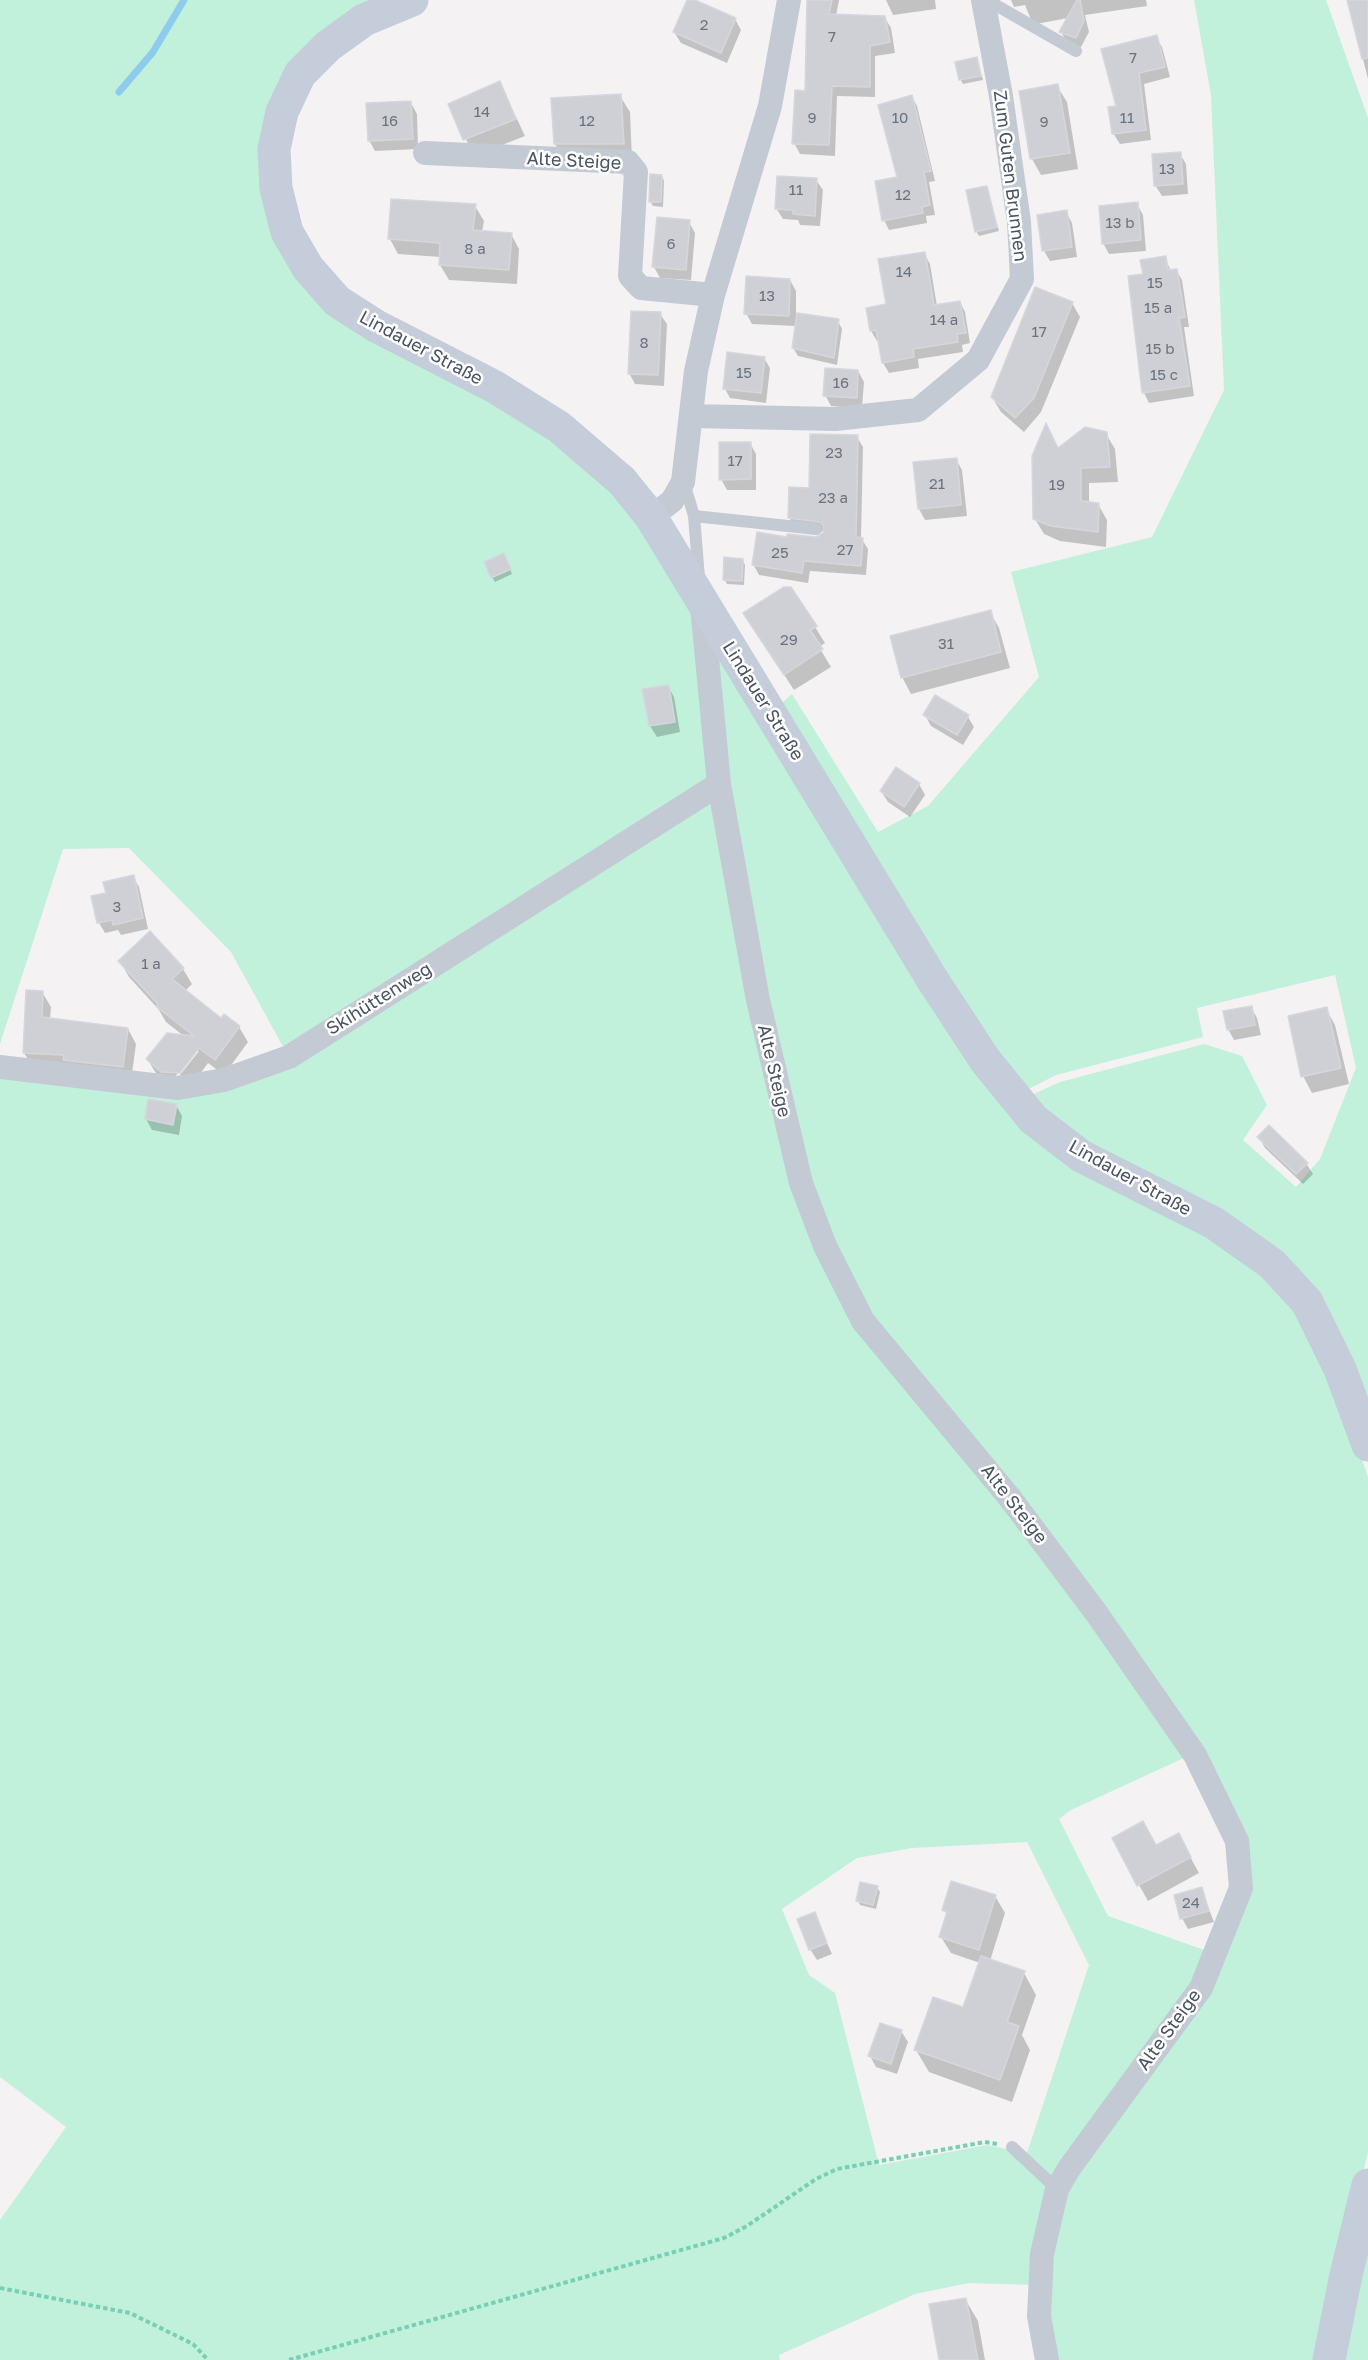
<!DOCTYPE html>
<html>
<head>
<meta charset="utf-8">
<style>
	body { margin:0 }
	canvas { display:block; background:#f4f2f2 }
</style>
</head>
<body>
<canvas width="1368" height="2360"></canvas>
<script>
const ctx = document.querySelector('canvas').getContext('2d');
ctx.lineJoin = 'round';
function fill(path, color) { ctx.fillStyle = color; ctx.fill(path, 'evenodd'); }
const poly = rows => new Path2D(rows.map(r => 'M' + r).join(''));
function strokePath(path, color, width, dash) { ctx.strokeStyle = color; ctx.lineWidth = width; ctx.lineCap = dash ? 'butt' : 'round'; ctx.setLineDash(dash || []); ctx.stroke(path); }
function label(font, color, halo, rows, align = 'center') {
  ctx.font = font + ' "Golos Text",sans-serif'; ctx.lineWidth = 5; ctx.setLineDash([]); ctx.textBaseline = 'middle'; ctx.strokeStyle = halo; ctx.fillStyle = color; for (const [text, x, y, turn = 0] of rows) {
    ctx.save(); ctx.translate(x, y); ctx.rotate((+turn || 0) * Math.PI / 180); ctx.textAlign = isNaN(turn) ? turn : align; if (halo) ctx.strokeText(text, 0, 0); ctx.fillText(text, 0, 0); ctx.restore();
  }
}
fill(poly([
	[0,0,391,0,273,109,299,274,490,396,614,489,694,609,713,781,821,1247,1188,1756,1071,1810,1059,1819,1108,1916,1210,1952,1197,1986,1055,2180,1027,2153,1089,1965,1027,1842,912,1848,857,1858,782,1909,809,1975,835,1993,879,2165,987,2145,1012,2150,1052,2189,1036,2285,969,2283,915,2294,779,2355,780,2360,0,2360,0,2220,66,2127,0,2077,0,1063,177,1085,286,1052,231,952,129,848,63,849,0,1044],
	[1194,0,1326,0,1368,118,1368,1420,1313,1294,1087,1148,1027,1097,1060,1082,1204,1044,1242,1056,1267,1105,1243,1140,1296,1187,1320,1159,1356,1068,1335,975,1197,1008,1203,1037,1056,1075,1023,1092,776,708,792,694,878,832,928,806,1039,677,1011,572,1152,537,1224,390,1211,95],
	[710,639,973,1068,1208,1233,1280,1287,1332,1373,1368,1477,1368,2152,1317,2360,1052,2360,1043,2317,1062,2193,1089,2154,1246,1891,1224,1799,867,1317,828,1244,762,998],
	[1368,2227,1368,2360,1339,2360]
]), '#c1f1db');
fill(poly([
	[688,0,735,19,741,30,727,63,681,43,674,32],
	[807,0,839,0,836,16,885,18,891,28,895,53,875,56,875,97,837,96,835,156,800,154,794,143,806,92],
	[886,0,935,0,936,9,893,15],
	[1011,0,1146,0,1147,6,1085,15,1089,32,1081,47,1066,41,1061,32,1068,18,1036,24,1032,22,1025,5,1014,7],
	[1348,0,1368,0,1368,79],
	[1156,37,1162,47,1170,77,1144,84,1151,140,1120,144,1113,133,1118,107],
	[977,59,983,80,963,84,960,79],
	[500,83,525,136,474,156,450,105],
	[1057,86,1067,102,1078,169,1041,175,1032,159,1020,92],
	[620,96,630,112,632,160,565,160,555,144],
	[912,97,917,106,935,181,929,182,935,215,926,216,927,223,889,230,884,220,898,179],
	[411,103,417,114,418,149,375,151,369,140],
	[1180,154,1186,164,1188,194,1162,196,1155,185],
	[662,176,664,181,663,207,653,206,650,201],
	[816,180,823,190,820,226,800,225,798,220,783,219,776,208],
	[987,187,999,231,979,236,976,231],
	[1137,204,1143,215,1146,251,1109,254,1103,243],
	[475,206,484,221,482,232,511,234,519,249,517,284,449,280,440,265,441,257,398,254,390,239],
	[1066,212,1072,223,1077,257,1050,261,1044,251],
	[689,222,695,233,691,280,660,278,654,267],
	[924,253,930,264,937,306,960,302,965,312,970,343,962,345,963,352,918,359,919,368,889,373,883,363,879,340,877,341,871,331],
	[1165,258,1171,271,1176,270,1182,280,1189,327,1184,327,1194,396,1149,403,1144,393,1130,277,1144,275],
	[790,280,796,291,796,326,752,324,746,313],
	[1072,303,1080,317,1041,412,1024,432,1001,412,992,397],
	[660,314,667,324,664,386,635,384,629,373],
	[838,321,842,329,837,365,798,356,793,348],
	[764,358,770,368,766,403,730,398,725,389],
	[858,371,864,382,862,408,831,406,825,395],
	[1106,434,1115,449,1118,482,1089,483,1089,504,1098,504,1107,520,1106,547,1060,541,1044,534,1035,519],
	[857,437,863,447,861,538,868,549,866,575,810,571,808,583,759,575,753,564,788,539,816,539,824,534,825,532,795,528,789,517],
	[750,443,756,454,756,490,727,490,721,479],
	[956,459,962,470,967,516,925,520,919,509,915,463],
	[506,560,512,574,495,582,492,577],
	[743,560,745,565,744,585,727,584,724,579],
	[990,612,999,628,1010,668,911,694,902,677],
	[815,627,825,643,819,647,831,667,794,690,755,630],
	[668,686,674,697,680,732,657,737,650,726,644,691],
	[925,715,968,717,974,727,963,745,931,726],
	[919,784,925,795,910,817,888,802,881,791],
	[133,877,139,887,148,929,121,935,118,930,105,933,99,923,108,894],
	[150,933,183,969,192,984,185,991,222,1020,239,1027,248,1042,224,1075,208,1063,189,1089,157,1075,148,1060,185,1037,166,1022,159,1010,129,977,120,961],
	[195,1051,199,1051,176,1080,174,1078],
	[42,992,51,1007,50,1019,128,1029,136,1044,131,1081,33,1067,24,1053],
	[1251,1007,1257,1018,1261,1035,1234,1040,1228,1029],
	[1326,1009,1335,1025,1349,1084,1312,1093,1303,1076],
	[176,1105,182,1116,179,1135,152,1130,146,1119],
	[1259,1137,1306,1163,1313,1174,1303,1184,1265,1148],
	[1156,1847,1187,1851,1199,1873,1148,1901,1139,1885],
	[877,1887,880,1892,876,1909,860,1905,858,1901],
	[1201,1889,1214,1922,1188,1929,1182,1918],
	[995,1896,1005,1913,990,1961,1024,1973,1036,1995,1022,2035,1030,2050,1012,2102,929,2072,916,2050,964,2009,980,1963,951,1953,941,1937,948,1916,944,1910],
	[814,1914,832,1954,817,1960,810,1949],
	[901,2031,908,2042,897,2074,876,2067,870,2056],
	[965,2299,978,2321,985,2360,941,2360]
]), '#0003');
strokePath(poly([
	[119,92,153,52,184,0]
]), '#8eccee', 7);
const building = poly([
	[687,0,695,0,736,18,721,53,673,32,687,0],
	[807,0,832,0,829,14,885,16,890,42,870,46,870,87,832,86,829,145,792,144,795,90,805,91,807,0],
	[1077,0,1080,0,1084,21,1076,38,1059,32,1077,0],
	[1347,0,1368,0,1368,58,1362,59,1347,0],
	[1157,35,1165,67,1139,73,1146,130,1112,134,1108,107,1116,106,1101,49,1157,35],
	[977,57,981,76,959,80,955,62,977,57],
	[500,81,516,119,463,140,448,104,500,81],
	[1058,84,1070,153,1030,159,1019,91,1058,84],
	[621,94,624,144,554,144,551,98,621,94],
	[912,95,931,171,924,172,930,205,922,207,923,213,882,221,875,181,897,177,878,105,912,95],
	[411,101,413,139,368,141,366,103,411,101],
	[1181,152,1183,184,1154,186,1152,154,1181,152],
	[650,174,662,175,661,202,649,202,650,174],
	[777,176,817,178,815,216,793,214,793,210,775,209,777,176],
	[987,186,997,227,975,232,966,190,987,186],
	[391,199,476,204,473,230,512,233,509,270,439,265,440,243,388,239,391,199],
	[1138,202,1141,240,1102,244,1099,206,1138,202],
	[1067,210,1072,247,1042,251,1037,215,1067,210],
	[657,217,690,220,686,270,652,267,657,217],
	[925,252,934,305,960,301,966,333,957,334,958,342,913,349,914,357,882,363,876,330,870,331,866,308,886,304,878,259,925,252],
	[1166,256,1168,270,1177,269,1185,317,1179,318,1190,386,1142,393,1128,276,1143,274,1140,260,1166,256],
	[746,276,790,279,789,316,744,314,746,276],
	[1035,287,1073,302,1034,398,1015,418,991,397,1035,287],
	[631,311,661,312,658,375,628,374,631,311],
	[797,313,839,319,834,358,792,348,797,313],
	[727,352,765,357,761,393,723,389,727,352],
	[825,368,858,370,857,398,823,396,825,368],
	[1046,423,1058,448,1085,427,1107,432,1110,467,1081,468,1081,501,1099,503,1098,532,1051,526,1033,519,1032,456,1046,423],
	[810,434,858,435,856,537,863,538,861,566,804,561,802,573,752,565,757,532,787,537,787,534,816,537,823,533,824,526,820,522,788,518,789,487,809,488,810,434],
	[719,442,751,442,751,479,719,480,719,442],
	[957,458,961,505,918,509,913,462,957,458],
	[504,553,511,569,491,578,484,562,504,553],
	[724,557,743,559,742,581,723,580,724,557],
	[784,587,791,587,817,626,810,630,823,649,784,675,743,613,784,587],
	[991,610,1001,652,901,678,890,636,991,610],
	[669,685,675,722,649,726,642,689,669,685],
	[935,695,969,715,957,735,923,715,935,695],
	[896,767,920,783,904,807,880,791,896,767],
	[134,875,143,918,113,925,112,920,97,923,91,896,106,893,103,882,134,875],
	[150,931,184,968,172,979,221,1018,224,1014,240,1026,215,1060,199,1048,180,1073,161,1072,146,1059,167,1033,194,1036,156,1006,158,1004,118,961,150,931],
	[26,990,43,991,42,1017,128,1028,123,1067,63,1060,64,1055,23,1053,26,990],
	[1252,1006,1255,1025,1227,1030,1223,1011,1252,1006],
	[1327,1007,1341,1068,1301,1077,1288,1016,1327,1007],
	[148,1099,177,1104,173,1125,145,1119,148,1099],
	[1269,1125,1308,1163,1296,1174,1257,1137,1269,1125],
	[1143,1821,1156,1845,1179,1833,1191,1857,1137,1886,1112,1838,1143,1821],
	[951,1881,996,1895,979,1950,939,1937,947,1912,942,1910,951,1881],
	[860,1882,878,1886,873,1905,856,1901,860,1882],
	[1202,1887,1209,1911,1180,1919,1174,1895,1202,1887],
	[815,1912,827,1943,809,1950,797,1919,815,1912],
	[981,1956,1025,1971,1007,2022,1019,2026,1000,2080,914,2050,933,1997,963,2007,981,1956],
	[880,2023,902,2030,891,2064,868,2056,880,2023],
	[966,2298,978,2360,939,2360,929,2304,966,2298]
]);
fill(building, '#ced0d6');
strokePath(building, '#d6d7dd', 1.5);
strokePath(poly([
	[0,2288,130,2313,193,2344,208,2360],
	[289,2360,724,2238,747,2226,816,2179,837,2169,985,2142,997,2144]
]), '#78d0b2', 4, [4.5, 3]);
strokePath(poly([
	[987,0,1076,51],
	[684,483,694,516,699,578],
	[694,516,816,529],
	[1012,2147,1057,2189]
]), '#c3cad3', 12);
strokePath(poly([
	[425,153,628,162,636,172,630,276,641,288,713,295],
	[691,416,835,419,918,410,978,360,1022,279,1019,222,1001,96,983,0],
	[651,517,672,501,683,482,696,371,713,295,770,106,789,0],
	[702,606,719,784,758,1000,801,1183,825,1246,863,1321,1010,1498,1097,1614,1195,1755,1237,1841,1241,1888,1201,1988,1070,2167,1057,2189,1042,2254,1039,2316,1047,2360],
	[0,1067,178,1088,224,1080,289,1057,719,784]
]), '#c3cad3', 24);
strokePath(poly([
	[412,0,364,20,328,46,300,74,282,112,274,149,276,188,287,232,308,268,337,301,376,326,495,387,559,427,622,481,651,517,932,979,985,1060,1033,1119,1081,1156,1214,1223,1272,1264,1307,1302,1340,1369,1368,1445],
	[1329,2360,1346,2275,1368,2185]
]), '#c5ccda', 33);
label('15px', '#6a727e', null, [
	["2",704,25],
	["7",832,37],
	["7",1133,58],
	["14",482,112],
	["9",812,118],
	["10",900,118],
	["11",1127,118],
	["16",390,121],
	["12",587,121],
	["9",1044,122],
	["13",1167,169],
	["11",796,190],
	["12",903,195],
	["13 b",1120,223],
	["6",671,244],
	["8 a",475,249],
	["14",904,272],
	["15",1155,283],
	["13",767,296],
	["15 a",1158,308],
	["14 a",944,320],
	["17",1039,332],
	["8",644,343],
	["15 b",1160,349],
	["15",744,373],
	["15 c",1164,375],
	["16",841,383],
	["23",834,453],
	["17",735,461],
	["21",937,484],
	["19",1057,485],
	["23 a",833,498],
	["27",845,550],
	["25",780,553],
	["29",789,640],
	["31",946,644],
	["3",117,907],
	["1 a",151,964],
	["24",1191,1903]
]);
label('18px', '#495260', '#fff', [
	["Alte Steige",574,161,3],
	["Zum Guten Brunnen",1010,176,83],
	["Lindauer Straße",421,348,28],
	["Lindauer Straße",763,701,58],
	["Skihüttenweg",379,999,-32],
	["Alte Steige",774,1071,77],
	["Lindauer Straße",1130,1178,29],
	["Alte Steige",1014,1504,52],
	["Alte Steige",1169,2030,-54]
]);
</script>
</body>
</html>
